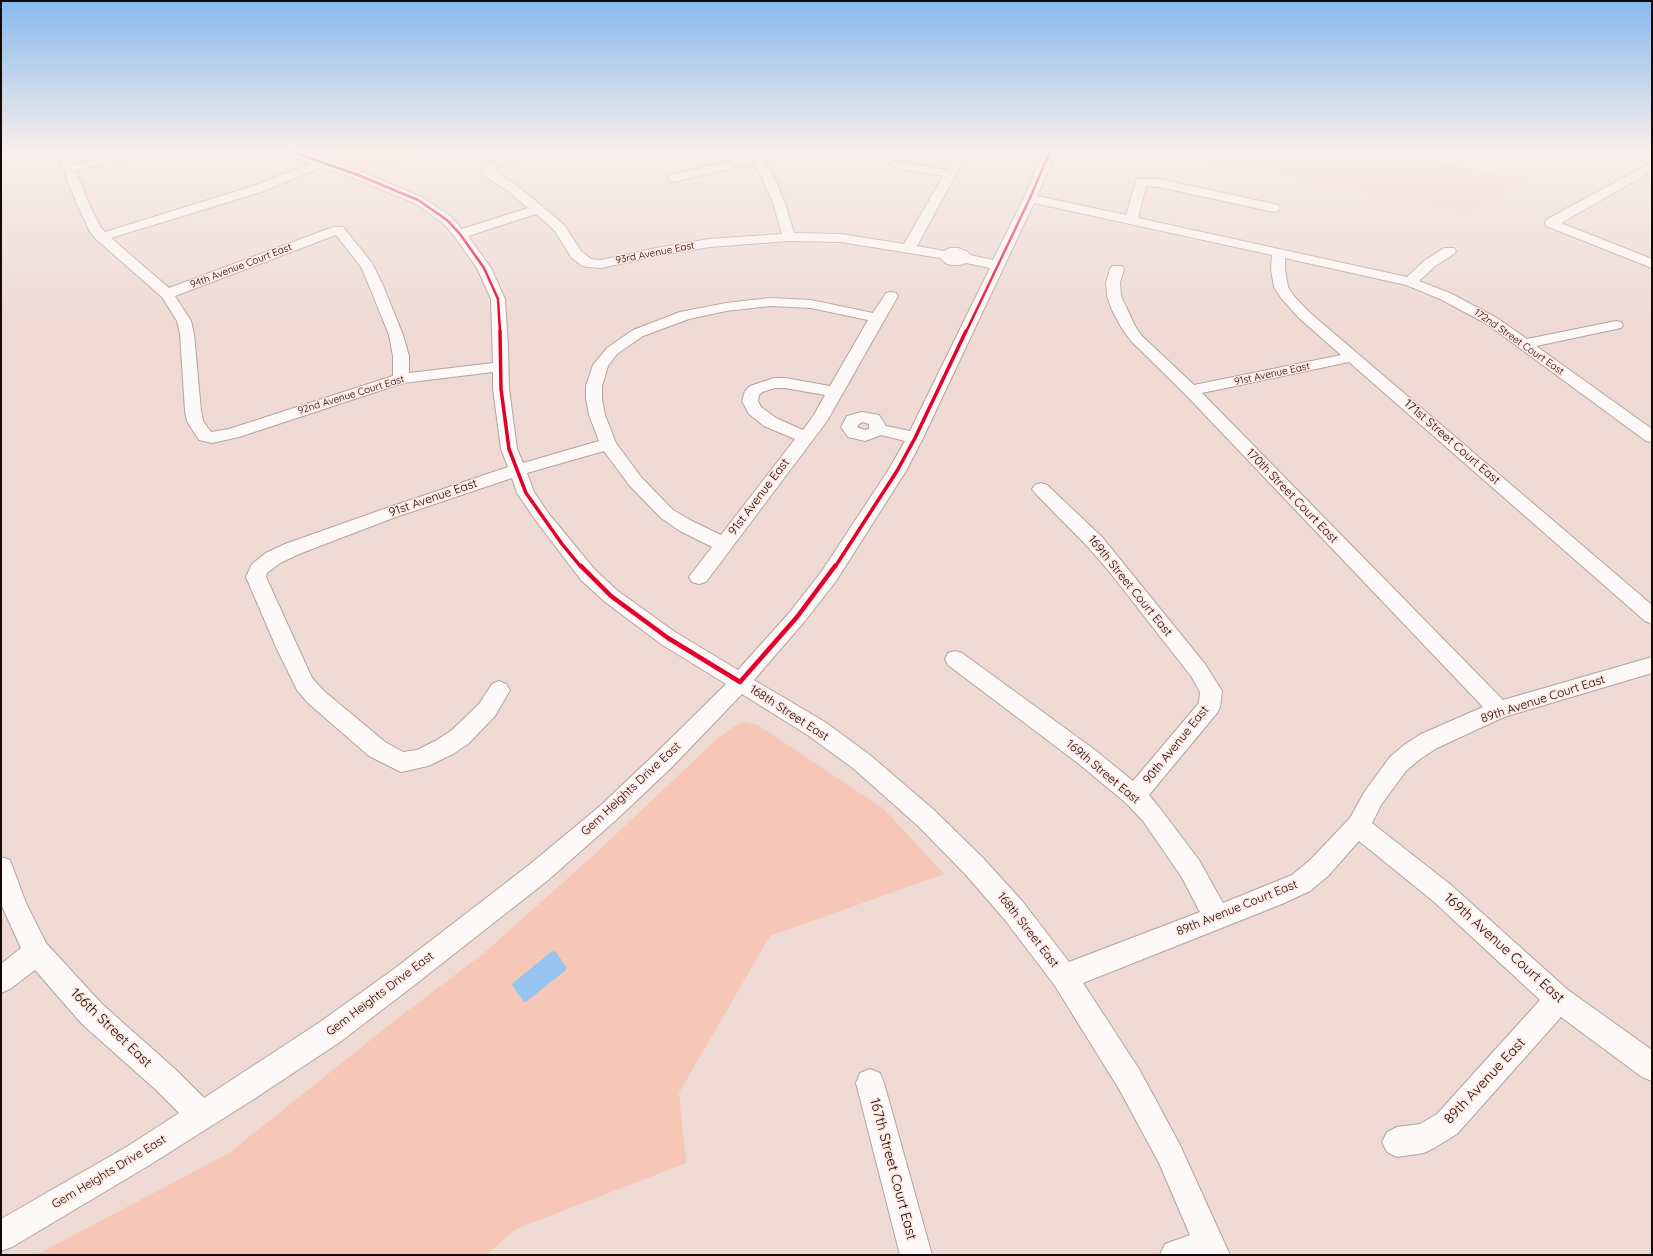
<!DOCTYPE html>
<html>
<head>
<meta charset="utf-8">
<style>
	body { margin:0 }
	#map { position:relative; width:1653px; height:1256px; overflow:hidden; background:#efdad3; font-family:Quicksand,sans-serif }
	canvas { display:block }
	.frame { position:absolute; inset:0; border:2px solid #150905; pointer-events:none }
</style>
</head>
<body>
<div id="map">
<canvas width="1653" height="1256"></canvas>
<div class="frame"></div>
</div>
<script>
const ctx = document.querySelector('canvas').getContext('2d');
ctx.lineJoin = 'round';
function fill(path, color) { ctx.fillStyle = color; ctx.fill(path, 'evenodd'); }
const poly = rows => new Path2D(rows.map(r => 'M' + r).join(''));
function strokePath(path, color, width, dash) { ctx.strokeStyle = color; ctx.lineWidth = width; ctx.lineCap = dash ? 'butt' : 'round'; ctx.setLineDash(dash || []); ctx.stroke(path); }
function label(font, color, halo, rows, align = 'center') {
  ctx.font = font + ' Quicksand,sans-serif'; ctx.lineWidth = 3; ctx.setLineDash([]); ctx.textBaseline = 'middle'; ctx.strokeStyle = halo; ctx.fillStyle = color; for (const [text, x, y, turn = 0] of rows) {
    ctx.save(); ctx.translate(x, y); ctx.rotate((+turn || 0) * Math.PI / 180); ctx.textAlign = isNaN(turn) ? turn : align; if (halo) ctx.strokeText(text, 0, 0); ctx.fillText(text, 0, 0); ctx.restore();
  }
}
fill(poly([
	[283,149,441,149,368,170,358,175],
	[1154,149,1369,149,1527,180,1465,213]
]), '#f4d0c4');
fill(poly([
	[314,149,430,149,421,153,425,154,368,170],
	[744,722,758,725,884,809,944,874,770,936,679,1093,686,1163,516,1229,486,1255,36,1255,229,1153,403,1014,484,953,597,852,719,737,735,726]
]), '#f6c7b7');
fill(poly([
	[552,951,556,952,566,967,566,970,527,1001,524,1002,512,985,513,983]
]), '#97c4f1');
const minor = poly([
	[55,149,67,149,73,165,135,149,153,150,151,152,76,171,89,204,101,228,105,232,253,186,311,163,279,151,278,149,295,149,362,172,422,197,451,217,462,229,528,208,508,191,489,179,482,169,484,165,502,158,533,149,553,149,552,151,510,162,494,169,497,173,516,185,554,216,565,226,581,251,591,259,601,260,656,248,709,239,782,234,773,203,761,175,752,163,674,182,670,181,668,178,670,175,746,157,738,149,750,149,765,163,773,175,785,203,794,233,841,234,904,244,943,176,892,167,890,165,892,163,896,161,947,170,960,149,971,149,956,174,917,246,944,251,950,248,958,248,968,252,970,255,993,260,1024,198,1045,149,1057,149,1037,196,1126,215,1137,179,1159,179,1274,204,1278,205,1280,208,1278,211,1274,212,1159,187,1146,186,1138,218,1407,277,1424,261,1444,248,1454,248,1456,251,1454,254,1434,267,1419,281,1450,293,1497,318,1527,339,1616,321,1621,322,1623,325,1621,328,1536,346,1652,429,1652,442,1646,441,1487,324,1440,299,1406,285,1285,258,1285,270,1288,287,1293,295,1309,312,1652,605,1652,624,1645,621,1349,362,1202,393,1503,700,1652,657,1652,673,1504,717,1437,748,1420,759,1406,771,1381,805,1372,823,1451,885,1568,990,1652,1050,1652,1081,1642,1077,1561,1017,1457,1134,1434,1148,1424,1153,1397,1157,1387,1152,1382,1142,1387,1132,1397,1127,1420,1124,1437,1114,1540,1000,1433,901,1359,841,1328,876,1310,891,1282,904,1083,983,1139,1069,1179,1143,1230,1255,1160,1255,1165,1244,1190,1235,1159,1163,1119,1089,1055,986,1005,920,965,874,918,826,854,769,809,736,742,694,671,768,616,820,547,881,412,987,340,1042,254,1099,148,1166,12,1247,1,1251,1,1219,128,1146,179,1113,155,1089,82,1024,35,970,10,989,1,993,1,964,21,948,1,904,1,857,10,860,26,903,46,943,102,1004,175,1069,204,1098,320,1022,394,969,529,865,600,806,655,754,726,684,661,644,604,601,581,580,537,522,517,493,512,478,393,518,299,554,280,563,267,573,266,577,312,678,324,691,385,742,403,752,417,750,437,740,452,730,479,704,492,684,499,681,506,684,510,690,495,716,468,744,453,754,428,766,401,772,369,756,308,703,297,690,276,647,246,577,252,564,266,553,285,544,381,510,508,467,501,449,493,389,493,372,403,383,239,437,212,443,199,440,187,421,185,411,180,334,177,321,162,297,97,240,90,232,77,204,55,149],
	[322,167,354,178,414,203,443,223,455,237,477,268,491,299,493,363,409,373,409,356,403,335,382,283,372,263,343,227,333,227,169,288,111,238,261,192,322,167],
	[1034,203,1272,255,1271,270,1274,287,1281,298,1299,318,1341,355,1194,385,1141,335,1135,326,1121,296,1120,283,1124,269,1122,266,1112,266,1110,269,1106,283,1107,296,1112,310,1121,327,1131,341,1185,394,1483,707,1421,734,1404,745,1390,757,1365,791,1350,818,1310,860,1292,875,1223,903,1199,860,1159,807,1149,795,1217,713,1220,707,1222,691,1205,664,1102,537,1047,485,1041,483,1035,485,1032,489,1035,493,1088,547,1108,570,1191,676,1200,692,1199,703,1133,781,1095,750,962,653,955,651,948,653,945,659,948,665,1079,764,1126,803,1143,821,1181,876,1200,912,1069,962,1023,902,983,858,934,810,870,755,825,722,754,680,804,622,836,581,906,471,923,438,1034,203],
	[536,214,555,231,571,257,582,266,587,267,601,268,656,256,709,247,789,241,841,242,940,258,947,264,952,265,960,265,966,263,990,268,910,431,886,426,879,415,862,412,847,416,845,420,841,427,848,437,865,441,881,435,905,441,889,469,822,571,790,612,738,670,675,632,618,591,595,570,549,514,534,492,527,473,604,451,629,485,661,518,680,531,712,547,689,577,692,582,699,584,706,582,827,421,898,296,896,293,891,292,886,293,873,313,811,300,770,298,726,303,680,312,633,330,607,348,593,365,586,386,586,399,589,415,599,441,523,463,517,449,509,389,508,346,505,299,491,268,468,236,536,214],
	[336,235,361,267,368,283,389,335,393,356,393,376,229,429,211,432,203,421,201,411,194,334,191,321,175,296,336,235],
	[770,306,811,308,868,320,830,386,785,378,774,378,750,386,745,391,742,401,749,414,764,426,795,439,721,535,692,521,673,510,641,477,616,443,605,415,602,399,602,386,608,366,617,354,643,336,689,319,726,311,770,306],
	[775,388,785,388,825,395,814,415,803,430,776,418,761,407,758,401,759,395,762,392,775,388],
	[863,422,869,424,869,429,864,430,857,427,859,424,863,422],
	[1477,149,1505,149,1498,155,1494,156,1478,151,1477,149],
	[1652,162,1652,171,1561,223,1652,259,1652,268,1546,226,1545,223,1546,220,1652,162],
	[870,1069,880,1073,884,1083,932,1255,900,1255,856,1083,860,1073,870,1069]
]);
const major = poly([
	[1626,149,1644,149,1652,153,1652,161,1628,152,1626,149]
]);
strokePath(minor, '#b3a39e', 2);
strokePath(major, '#c6bcb8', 2);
fill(minor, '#fdf9f8');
fill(major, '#f6ede9');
strokePath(poly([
	[284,149,358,175,418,200,447,220,460,234,484,268,498,299,500,332],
	[966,332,1030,198,1051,149]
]), '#e4002b', 2.5);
strokePath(poly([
	[500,331,501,389,509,449,526,493,562,544,581,567],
	[835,567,897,471,915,438,966,331]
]), '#e4002b', 3.5);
strokePath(poly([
	[581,566,611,596,668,638,740,682,797,617,835,566]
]), '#e4002b', 4.5);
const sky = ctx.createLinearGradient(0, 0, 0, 325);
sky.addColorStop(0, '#87baec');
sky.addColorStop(0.46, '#f8eeeb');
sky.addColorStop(1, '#f8eeeb00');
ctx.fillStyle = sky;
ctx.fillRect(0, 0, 1653, 325);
label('10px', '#150905', '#fee5dd', [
	["93rd Avenue East",655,253,-11],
	["94th Avenue Court East",241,266,-21],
	["172nd Street Court East",1519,342,35],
	["91st Avenue East",1272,374,-12],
	["92nd Avenue Court East",351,395,-17]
]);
label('12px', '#150905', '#fee5dd', [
	["171st Street Court East",1452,442,41],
	["170th Street Court East",1292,496,46],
	["91st Avenue East",759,497,-53],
	["91st Avenue East",433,498,-19],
	["169th Street Court East",1130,586,51],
	["89th Avenue Court East",1543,699,-18],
	["168th Street East",789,713,33],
	["90th Avenue East",1176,745,-51],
	["169th Street East",1103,772,40],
	["Gem Heights Drive East",631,789,-43],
	["89th Avenue Court East",1237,908,-22],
	["168th Street East",1028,930,52],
	["Gem Heights Drive East",380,994,-37],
	["Gem Heights Drive East",109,1172,-31]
]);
label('14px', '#150905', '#fee5dd', [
	["169th Avenue Court East",1504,948,42],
	["166th Street East",111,1028,44],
	["89th Avenue East",1485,1081,-47],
	["167th Street Court East",893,1169,75]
]);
</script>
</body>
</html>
